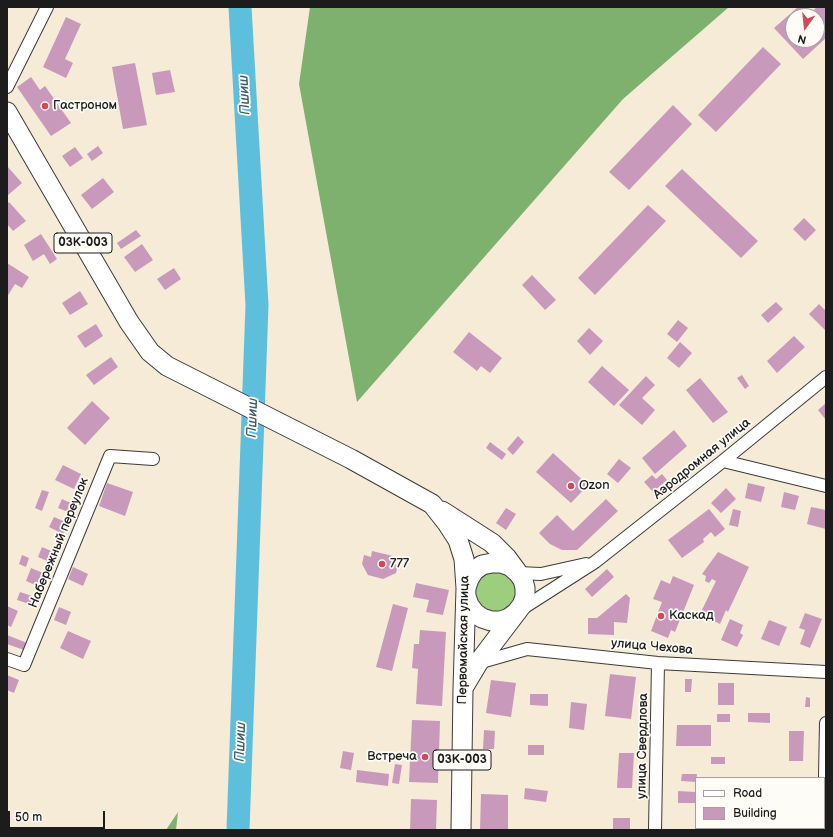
<!DOCTYPE html>
<html>
<head>
<meta charset="utf-8">
<style>
	body { margin:0 }
	#map { position:relative; width:833px; height:837px; overflow:hidden; background:#f5ebd7; font-family:"Balsamiq Sans",sans-serif }
	canvas { display:block }
	.frame { position:absolute; inset:0; border:8px solid #1c1c1c; pointer-events:none }
	.legend { position:absolute; left:695px; top:777px; width:130px; height:52px; box-sizing:border-box; background:#fdfcf7; border:1px solid #a3a29f; margin:0; padding:5px 7px; list-style:none; font-size:12px; color:#1c1c1c }
	.legend li { display:flex; align-items:center; gap:8px; height:20px }
	.legend b { width:20px; border:1px solid #a3a29f }
	.north { position:absolute; left:785px; top:8px; width:40px; height:40px; box-sizing:border-box; background:#fdfcf7; border:1px solid #a3a29f; border-radius:50%; rotate:195deg; font-size:11px; font-weight:700; line-height:16px; text-align:center; color:#1c1c1c }
	.north::after { content:''; display:block; margin:auto; width:14px; height:18px; background:#d1495b; clip-path:polygon(50% 0,100% 100%,50% 72%,0 100%) }
	.scale { position:absolute; left:8px; top:811px; width:97px; height:18px; box-sizing:border-box; border:2px solid #1c1c1c; border-top:0; padding-left:5px; font-size:12px; line-height:14px; white-space:nowrap; color:#1c1c1c; -webkit-text-stroke:3px #fdfcf7; paint-order:stroke }
</style>
</head>
<body>
<div id="map">
<canvas width="833" height="837"></canvas>
<div class="frame"></div>
<ul class="legend">
<li><b style="height:5px;background:#fff"></b>Road</li>
<li><b style="height:11px;background:#c999bb"></b>Building</li>
</ul>
<div class="north">N</div>
<div class="scale">50 m</div>
</div>
<script>
const ctx = document.querySelector('canvas').getContext('2d');
ctx.lineJoin = 'round';
function fill(path, color) { ctx.fillStyle = color; ctx.fill(path, 'evenodd'); }
const poly = rows => new Path2D(rows.map(r => 'M' + r).join(''));
function strokePath(path, color, width, dash) { ctx.strokeStyle = color; ctx.lineWidth = width; ctx.lineCap = dash ? 'butt' : 'round'; ctx.setLineDash(dash || []); ctx.stroke(path); }
function label(font, color, halo, rows, align = 'center') {
  ctx.font = font + ' "Balsamiq Sans",sans-serif'; ctx.lineWidth = 3.5; ctx.setLineDash([]); ctx.textBaseline = 'middle'; ctx.strokeStyle = halo; ctx.fillStyle = color; for (const [text, x, y, turn = 0] of rows) {
    ctx.save(); ctx.translate(x, y); ctx.rotate((+turn || 0) * Math.PI / 180); ctx.textAlign = isNaN(turn) ? turn : align; if (halo) ctx.strokeText(text, 0, 0); ctx.fillText(text, 0, 0); ctx.restore();
  }
}
fill(poly([
	'476 591a20 20 0 1 1 40 0a20 20 0 1 1-40 0Z'
]), '#9dce7e');
fill(poly([
	[310,7,729,7,623,99,357,402,299,84],
	[178,812,176,830,166,830]
]), '#7eb16d');
strokePath(poly([
	[238,830,257,305,240,7]
]), '#5ebfdc', 23);
fill(poly([
	[798,7,803,7,811,16,793,16,793,40,817,40,817,23,826,33,826,38,803,59,774,28],
	[817,7,826,7,826,28,817,18,817,16,815,16,811,12],
	[66,17,81,24,65,59,73,63,66,78,43,67],
	[763,47,781,64,716,132,698,115],
	[135,63,147,125,123,129,112,67],
	[170,70,175,92,156,95,152,73],
	[31,77,40,90,45,86,71,123,51,136,17,87],
	[673,105,692,124,629,190,609,172],
	[98,146,103,153,92,161,87,154],
	[75,147,83,158,70,167,62,156],
	[7,166,22,183,7,196],
	[682,169,758,241,741,258,665,186],
	[103,178,114,192,92,209,81,195],
	[9,202,26,221,13,231,7,224,7,204],
	[648,205,666,221,595,295,578,278],
	[804,218,816,230,805,241,793,229],
	[136,230,141,236,121,249,117,243],
	[41,234,57,259,50,264,44,254,33,261,24,245],
	[142,244,153,260,135,272,124,257],
	[7,263,29,277,22,288,15,284,7,297],
	[174,268,181,279,165,290,157,279],
	[532,275,556,300,545,310,522,285],
	[80,291,88,304,70,315,62,303],
	[776,302,783,309,768,323,761,315],
	[819,304,826,311,826,331,809,314],
	[678,320,688,328,677,342,667,334],
	[96,324,103,336,85,348,77,336],
	[589,328,603,341,590,355,577,341],
	[469,332,502,358,490,373,481,366,477,371,453,352],
	[794,336,805,347,777,373,767,361],
	[680,342,692,353,679,368,667,358],
	[111,357,118,367,94,385,86,375],
	[602,366,629,390,614,406,588,382],
	[742,375,749,386,745,389,737,378],
	[646,376,655,385,642,398,655,410,642,425,619,405],
	[700,378,728,412,713,423,686,390],
	[92,401,110,418,85,445,67,428],
	[826,403,826,420,818,410],
	[674,430,687,446,655,474,642,458],
	[518,436,524,442,513,455,507,449],
	[490,442,506,454,502,460,486,448],
	[553,453,588,485,571,503,536,472],
	[619,459,631,468,618,483,607,474],
	[63,465,81,474,74,489,55,480],
	[662,474,667,480,653,492,644,482,652,475,656,479],
	[107,483,133,492,125,516,99,506],
	[748,483,765,487,761,502,745,498],
	[726,488,736,499,721,513,711,503],
	[42,490,49,492,42,511,35,508],
	[784,492,799,496,795,510,781,507],
	[62,499,75,505,71,513,58,508],
	[606,499,618,511,577,550,562,550,550,544,539,533,557,515,573,531],
	[811,507,826,510,826,529,807,524],
	[506,508,516,514,506,530,496,523],
	[709,509,725,529,715,537,711,532,703,539,704,542,682,558,668,540],
	[733,509,741,511,738,527,729,525],
	[54,517,68,523,63,534,49,527],
	[42,547,58,554,54,564,38,557],
	[372,551,393,556,391,563,398,565,396,573,383,579,368,575,362,564,364,555,371,557],
	[718,552,749,567,728,612,726,610,720,624,700,614,716,581,712,579,709,583,705,581,706,576,702,574],
	[22,555,29,558,26,567,19,564],
	[73,567,88,574,83,586,68,579],
	[31,568,48,575,42,588,26,581],
	[607,569,614,577,592,597,585,589],
	[673,576,694,585,675,632,671,630,668,638,651,631,662,602,653,599,661,580,670,584],
	[416,583,449,590,443,615,426,612,429,600,413,597],
	[20,592,35,597,32,605,17,600],
	[626,594,630,598,627,623,614,622,614,635,588,634,588,618,597,618],
	[393,604,408,608,392,671,376,667],
	[7,606,18,611,11,627,7,625],
	[59,607,71,612,66,625,54,620],
	[805,613,822,619,810,648,800,644,805,630,799,628],
	[730,619,743,625,740,633,743,635,737,647,721,640],
	[769,620,787,627,779,646,761,639],
	[420,630,446,632,442,706,416,704,418,669,412,668,414,644,419,644],
	[68,631,91,641,83,659,60,648],
	[7,635,27,643,24,650,7,644],
	[610,674,636,677,631,719,605,716],
	[7,675,19,680,14,693,7,690],
	[685,679,692,679,691,692,685,692],
	[491,680,516,683,511,717,486,713],
	[718,683,734,683,734,705,718,705],
	[530,694,548,694,548,706,530,705],
	[806,697,810,698,810,707,805,707],
	[571,702,587,704,584,730,569,728],
	[748,713,770,713,770,723,748,722],
	[717,714,730,714,730,722,717,722],
	[412,720,440,721,438,783,409,782],
	[677,725,711,725,711,746,676,746],
	[484,730,495,731,494,749,483,749],
	[789,731,804,731,803,761,789,761],
	[528,745,544,745,544,755,528,755],
	[343,751,354,753,351,770,340,768],
	[619,753,634,753,632,788,617,788],
	[711,757,725,757,725,764,711,764],
	[395,764,402,765,399,784,392,783],
	[357,770,389,774,388,786,356,782],
	[682,774,697,774,696,782,681,781],
	[525,788,548,791,546,802,524,799],
	[678,791,696,792,696,803,678,803],
	[481,794,508,795,508,830,480,830],
	[411,799,437,800,436,830,410,830],
	[613,818,630,818,630,830,613,830],
	[787,828,804,828,804,830,787,830]
]), '#c999bb');
const street = poly([
	[7,87,47,7],
	[723,461,826,486],
	[518,573,541,574,586,564],
	[520,610,595,562,723,461,826,377],
	[7,659,24,665,110,456,153,459],
	[478,663,527,649,658,663,826,672],
	[655,830,658,663],
	[824,830,826,723]
]);
const primary = poly([
	[7,112,129,322,150,352,167,366,351,459,432,504,447,523,458,540,464,559,466,588,463,689,461,830],
	[442,511,492,543,507,558,518,573,523,580,525,588,525,597,522,605,478,663,463,688],
	[466,588,469,579,474,571,482,565,492,563,501,563,510,566,517,572],
	[466,596,469,605,475,613,482,618,491,621,501,621,509,618,517,612]
]);
strokePath(street, '#3d3b38', 14);
strokePath(primary, '#3d3b38', 21);
strokePath(street, '#fff', 12);
strokePath(primary, '#fff', 19);
for (const [x, y, r, color] of [
	[45,106,4,"#d1495b"],
	[571,486,4,"#d1495b"],
	[382,564,4,"#d1495b"],
	[661,616,4,"#d1495b"],
	[425,757,4,"#d1495b"]
]) { const dot = new Path2D(); dot.arc(x, y, r, 0, 2 * Math.PI); ctx.fillStyle = color; ctx.fill(dot); strokePath(dot, '#fdfcf7', 1.5); }
for (const [x, y, w] of [
	[83,243,58],
	[462,760,58]
]) { const box = new Path2D(); box.roundRect(x - w / 2, y - 10, w, 20, 3); ctx.fillStyle = '#fdfcf7'; ctx.fill(box); strokePath(box, '#1c1c1c', 1); }
label('bold 12px', '#1c1c1c', null, [
	["03К-003",83,243],
	["03К-003",462,760]
]);
label('13px', '#1c1c1c', '#fdfcf7', [
	["Гастроном",53,106],
	["Ozon",579,486],
	["777",390,564],
	["Каскад",669,616],
	["Встреча",417,757,"right"]
], 'left');
label('13px', '#1c1c1c', '#fdfcf7', [
	["Аэродромная улица",702,459,-39],
	["Набережный переулок",59,543,-68],
	["Первомайская улица",464,640,-89],
	["улица Чехова",652,647,5],
	["улица Свердлова",643,746,-89]
]);
label('italic 14px', '#365d69', '#fdfcf7', [
	["Пшиш",245,95,-93],
	["Пшиш",253,418,-88],
	["Пшиш",241,742,-88]
]);
</script>
</body>
</html>
